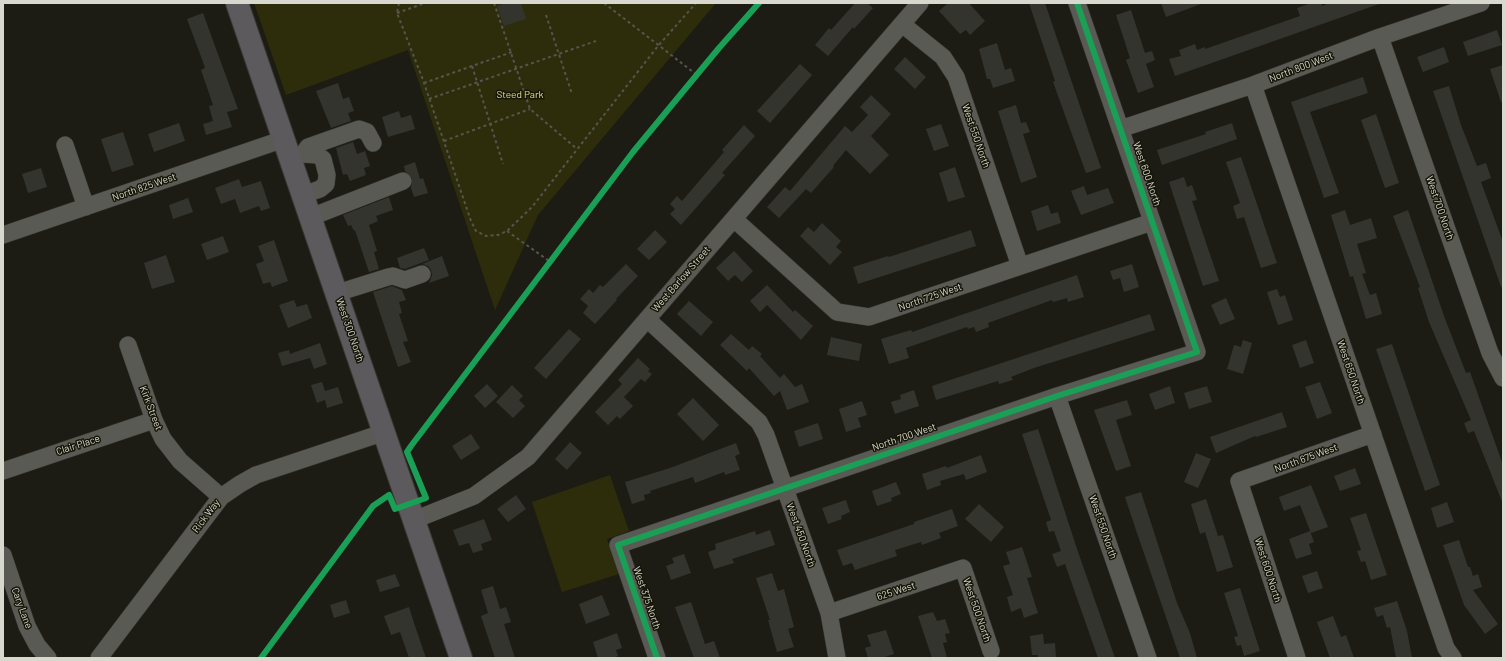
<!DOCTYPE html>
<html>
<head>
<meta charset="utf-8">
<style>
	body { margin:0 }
	#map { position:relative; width:1506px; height:661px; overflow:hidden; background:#1c1c14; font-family:Barlow,sans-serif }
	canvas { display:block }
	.frame { position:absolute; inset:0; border:4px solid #d8d8cf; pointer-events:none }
</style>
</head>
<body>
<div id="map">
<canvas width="1506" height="661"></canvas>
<div class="frame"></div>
</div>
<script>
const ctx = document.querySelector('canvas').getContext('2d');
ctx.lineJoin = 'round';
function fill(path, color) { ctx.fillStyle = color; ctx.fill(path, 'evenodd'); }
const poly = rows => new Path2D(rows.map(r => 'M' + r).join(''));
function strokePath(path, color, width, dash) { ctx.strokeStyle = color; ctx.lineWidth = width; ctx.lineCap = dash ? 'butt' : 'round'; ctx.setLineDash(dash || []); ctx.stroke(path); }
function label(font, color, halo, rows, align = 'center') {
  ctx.font = font + ' Barlow,sans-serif'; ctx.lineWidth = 3; ctx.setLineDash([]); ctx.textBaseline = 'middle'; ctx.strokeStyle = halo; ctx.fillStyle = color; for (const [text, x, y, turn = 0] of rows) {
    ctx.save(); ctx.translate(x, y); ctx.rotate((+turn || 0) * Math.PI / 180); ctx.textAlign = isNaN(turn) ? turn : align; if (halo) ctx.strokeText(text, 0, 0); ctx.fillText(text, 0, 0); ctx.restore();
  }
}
fill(poly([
	[254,3,716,3,538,215,495,310,408,50,286,95],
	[610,475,629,531,607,539,619,574,562,592,532,502]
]), '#2d2d0b');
fill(poly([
	[505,3,521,3,526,19,504,26,497,6],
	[855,3,867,3,873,8,854,29,853,27,828,56,815,45,829,28,831,30],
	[948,3,969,3,985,21,970,35,966,30,960,34,939,11],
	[1029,3,1045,3,1101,168,1086,173,1053,82,1055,81],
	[1161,3,1201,3,1201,4,1166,17],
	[1311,3,1321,3,1322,6,1329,3,1379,4,1175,76,1169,59,1181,56,1179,50,1195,44,1197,50,1205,47,1205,49,1300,16,1297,8],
	[1131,10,1145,53,1152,51,1155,60,1146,64,1154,87,1138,93,1126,60,1130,58,1116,15],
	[203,13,238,109,227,112,232,127,206,135,203,124,213,121,209,106,213,105,201,70,205,68,203,62,187,19],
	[1497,30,1502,45,1468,56,1463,42],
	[997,43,1005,70,1011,68,1015,81,993,88,990,79,987,79,979,49],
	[1444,47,1449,62,1423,72,1417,57],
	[905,57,926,77,915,89,894,69],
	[800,64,812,75,770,123,757,111],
	[1503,65,1503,102,1501,102,1490,69],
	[1363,77,1368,93,1310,112,1339,193,1324,198,1291,102],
	[338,83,343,99,349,97,354,111,348,113,351,121,331,128,316,91],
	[1449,86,1461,125,1477,166,1486,163,1491,178,1481,182,1503,242,1503,287,1501,287,1433,91],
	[871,95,891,114,871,136,889,155,870,174,846,150,833,166,834,167,811,193,806,189,779,218,767,207,785,187,790,191,845,126,852,132,868,115,860,107],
	[1016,105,1021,123,1026,122,1030,132,1023,134,1037,177,1021,183,998,111],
	[399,111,401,118,411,115,415,129,388,137,382,117],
	[1376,114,1399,183,1385,188,1361,120],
	[179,123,185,141,154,152,148,134],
	[1232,123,1237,139,1162,165,1157,150,1206,134,1205,132],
	[941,124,949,146,934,151,926,129],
	[744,125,755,136,722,173,725,175,681,225,670,214,675,209,670,204,677,196,682,201,724,152,722,150],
	[123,132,134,165,112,172,101,139],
	[353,142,357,154,365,151,370,166,364,168,366,175,350,181,347,174,343,175,336,148],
	[1241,157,1277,263,1261,268,1244,217,1237,219,1233,206,1240,203,1226,162],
	[415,162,420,179,423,178,428,193,414,197,411,188,412,178,405,171,404,166],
	[955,167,965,197,948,202,939,173],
	[41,168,47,187,28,193,22,174],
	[1184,177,1187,187,1192,185,1197,200,1192,201,1219,281,1203,286,1169,182],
	[239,179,242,187,261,181,270,208,261,211,259,206,240,213,235,199,221,204,215,188],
	[1084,186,1087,195,1108,188,1114,203,1081,215,1071,191],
	[389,197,393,210,376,216,378,221,369,225,377,251,374,252,379,269,369,272,355,230,354,231,351,225,348,226,343,215],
	[188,198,193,212,173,219,169,205],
	[1048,205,1051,214,1058,212,1061,223,1037,231,1031,211],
	[1345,210,1350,225,1371,218,1377,238,1357,244,1366,273,1362,274,1370,295,1376,293,1382,314,1366,319,1353,276,1350,277,1331,215],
	[1408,210,1444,316,1466,373,1470,372,1503,465,1503,504,1474,431,1468,433,1464,423,1471,420,1429,322,1418,288,1420,287,1393,216],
	[822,223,841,241,836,247,842,252,830,265,800,236,808,227,814,232],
	[655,230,667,242,649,260,637,249],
	[971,230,976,246,858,284,853,267,888,256,889,257],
	[223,236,229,252,207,260,201,244],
	[274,240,288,281,272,287,270,282,263,284,256,264,264,261,258,246],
	[424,248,429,260,405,269,400,268,397,258],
	[734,251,753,271,742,282,735,275,728,281,716,268],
	[166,255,175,282,152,289,144,263],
	[442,256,449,276,429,283,432,275,431,270,428,266,422,264],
	[626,264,638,276,616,299,617,300,595,324,583,313,588,306,580,299,589,289,593,293,600,285,603,287],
	[1132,264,1139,287,1124,292,1120,278,1113,280,1110,271],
	[1077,275,1084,297,1068,302,1067,298,1053,302,1052,300,988,323,989,327,976,332,974,327,968,329,967,327,906,348,909,358,889,364,881,339,911,330,912,332],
	[767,285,793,312,795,310,813,326,801,340,767,305,760,312,750,301],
	[392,286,402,290,406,300,399,302,402,313,399,314,408,341,403,342,411,362,398,367,373,292],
	[1277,289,1280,297,1285,295,1293,320,1278,325,1267,292],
	[1226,298,1235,319,1220,325,1211,305],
	[294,300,297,307,307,304,312,318,288,328,279,305],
	[689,301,713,322,701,336,677,314],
	[1150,314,1155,330,1034,368,1011,377,1013,380,999,384,998,381,936,400,932,386],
	[569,329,581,339,546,379,534,368],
	[731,334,749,350,752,346,762,354,760,356,780,378,784,374,795,387,802,384,809,402,787,410,780,391,774,396,749,368,747,371,720,345],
	[831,337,862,344,859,361,827,355],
	[1243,340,1252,343,1243,374,1227,369,1234,345,1241,347],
	[1306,340,1314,363,1300,368,1292,345],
	[320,343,327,364,314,369,310,358,282,366,278,353,289,350,290,354],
	[1392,344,1440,485,1425,491,1376,349],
	[638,358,650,369,648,371,652,374,645,382,641,379,624,397,633,406,620,419,617,416,608,425,595,412,622,384,618,380],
	[322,382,325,391,338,387,343,403,327,408,325,400,317,403,311,385],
	[1320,382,1332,413,1317,419,1305,387],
	[487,384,498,396,485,408,474,396],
	[512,385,523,396,519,400,525,406,513,418,496,402],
	[1170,386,1175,403,1155,410,1149,394],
	[1207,386,1212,402,1189,409,1184,393],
	[914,390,919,406,895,414,891,402,901,399,900,395],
	[693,398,719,425,703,441,677,414],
	[1127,400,1132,415,1116,420,1131,466,1116,471,1094,410],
	[862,401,867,415,858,418,861,427,846,432,839,409],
	[1282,412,1287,427,1256,437,1255,436,1216,453,1210,437],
	[818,423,823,439,799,447,794,431],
	[1038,429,1076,546,1115,658,1098,658,1065,564,1057,567,1052,554,1061,551,1054,531,1049,532,1046,522,1051,520,1022,434],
	[471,434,480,448,461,460,452,446],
	[570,442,582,453,567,470,555,459],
	[736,443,740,454,735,456,740,470,725,475,724,472,695,483,693,477,650,491,651,493,644,495,645,500,632,504,625,482,670,468],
	[1196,453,1211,459,1198,488,1184,482],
	[981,455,987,472,966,480,964,474,940,481,941,485,927,490,922,474,946,466,947,468],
	[1355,468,1361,484,1340,491,1334,476],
	[896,482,901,494,891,498,892,501,877,506,872,491],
	[1311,485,1328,527,1311,533,1300,505,1284,511,1279,497],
	[1141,492,1177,603,1190,633,1197,658,1180,658,1136,530,1125,497],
	[516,495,526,509,508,522,497,509],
	[1206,499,1218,536,1223,535,1233,567,1217,572,1205,532,1200,534,1191,504],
	[846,500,850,512,841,516,842,519,828,524,822,508],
	[1447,502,1454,522,1437,528,1431,508],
	[979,504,1004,527,991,542,965,519],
	[952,509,958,526,939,533,941,538,922,545,921,542,895,550,897,556,855,570,852,563,843,566,837,550,914,524,914,522],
	[1366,513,1387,575,1371,580,1365,561,1361,562,1357,551,1361,550,1350,518],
	[484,519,492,540,481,544,483,550,473,553,469,543,459,546,453,530],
	[770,530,775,545,732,559,734,563,714,569,708,552,716,549,715,544,755,531,756,535],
	[1310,531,1314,542,1309,544,1312,554,1296,559,1289,539],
	[1459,540,1468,567,1470,567,1473,576,1478,574,1482,587,1473,590,1498,624,1485,634,1464,605,1443,545],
	[1022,547,1032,577,1027,578,1038,613,1024,618,1021,608,1011,612,1007,597,1013,595,1003,566,1010,564,1006,552],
	[684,554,691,573,671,580,666,566,674,563,672,558],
	[1317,571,1323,588,1308,593,1302,576],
	[772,573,778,591,784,589,794,627,788,629,794,647,777,652,768,620,770,620,756,578],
	[395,574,400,586,380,592,376,580],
	[493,586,500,609,506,607,511,622,504,624,515,658,495,658,481,616,488,613,481,590],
	[1240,588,1260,651,1244,656,1241,645,1237,646,1234,637,1238,636,1224,593],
	[602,595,610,615,586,624,579,604],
	[346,600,350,613,334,618,330,605],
	[1397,601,1407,631,1412,658,1396,658,1390,627,1387,628,1383,615,1377,617,1374,608],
	[691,602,705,644,714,641,720,658,694,658,675,607],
	[409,607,415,626,426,658,409,658,400,632,391,635,384,616],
	[933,612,937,621,945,619,950,633,945,634,947,642,943,643,947,658,932,658,918,616],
	[1333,616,1341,637,1346,635,1354,658,1330,658,1317,622],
	[886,630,894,654,882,658,868,658,865,648,871,646,867,635],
	[617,633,622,648,616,650,618,656,613,658,598,658,593,642],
	[1043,634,1044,644,1055,643,1056,658,1038,658,1038,655,1032,655,1030,636]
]), '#33342d');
const minor = poly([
	[902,24,943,57,956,77,1020,266],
	[1380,37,1490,353,1503,378],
	[1253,85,1446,648,1453,658],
	[1120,129,1253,85,1380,37,1481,3],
	[65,145,86,207],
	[303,154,308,147,359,129,367,132,373,143],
	[291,158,303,154,317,155,323,159,327,175,326,184,320,189,303,195],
	[311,217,403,181],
	[734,219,837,312,869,317,1152,222],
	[3,235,284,139],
	[337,293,388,277,393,276,405,280,422,274],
	[647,319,759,422,766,435,829,613,837,658],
	[128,345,154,420,163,439,180,461,221,497],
	[1057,396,1148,658],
	[3,471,154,420],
	[414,520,474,496,528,457,920,3],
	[3,555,27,626,37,645,48,658],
	[829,613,963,568,991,651],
	[99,658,221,497,240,484,256,475,385,432],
	[657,658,618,545,1057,396,1197,352,1077,3],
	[1297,658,1239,481,1373,434]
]);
const major = poly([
	[237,3,461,658]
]);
strokePath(minor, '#383832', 18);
strokePath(major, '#383832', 24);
strokePath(poly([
	[399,3,397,13,423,80,471,221,476,231,486,236,498,235,507,231,532,207,658,46,696,3],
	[494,3,530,109,577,149],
	[604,3,697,75],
	[397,13,425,3],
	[546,15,572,94],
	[472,66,503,164],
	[424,83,512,52],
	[429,99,596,41],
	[444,141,530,109],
	[507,231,549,261]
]), '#555550', 2, [3, 3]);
strokePath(minor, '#5a5a54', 17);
strokePath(major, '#5c5a5c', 22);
strokePath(poly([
	[261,658,373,506,389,495,395,509,426,498,407,452,411,446,633,152,719,48,759,3],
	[657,658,618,545,1057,396,1197,352,1077,3]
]), '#1a9f57', 6);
label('10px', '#d8d8cf', '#161608', [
	["North 800 West",1301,67,-21],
	["West 550 North",976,136,71],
	["West 600 North",1147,174,71],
	["North 825 West",144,187,-19],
	["West 700 North",1440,208,71],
	["West Barlow Street",681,279,-49],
	["North 725 West",930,297,-19],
	["West 300 North",350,330,71],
	["West 650 North",1351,372,71],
	["Kirk Street",151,408,69],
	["North 700 West",904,437,-19],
	["Clair Place",78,445,-18],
	["North 675 West",1306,458,-20],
	["Rick Way",206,516,-53],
	["West 550 North",1103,527,71],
	["West 450 North",801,535,70],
	["West 600 North",1268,570,72],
	["625 West",896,591,-18],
	["West 375 North",647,598,71],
	["Cary Lane",22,608,70],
	["West 500 North",977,610,71]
]);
label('10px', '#e2e178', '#161608', [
	["Steed Park",520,95]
]);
</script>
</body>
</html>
